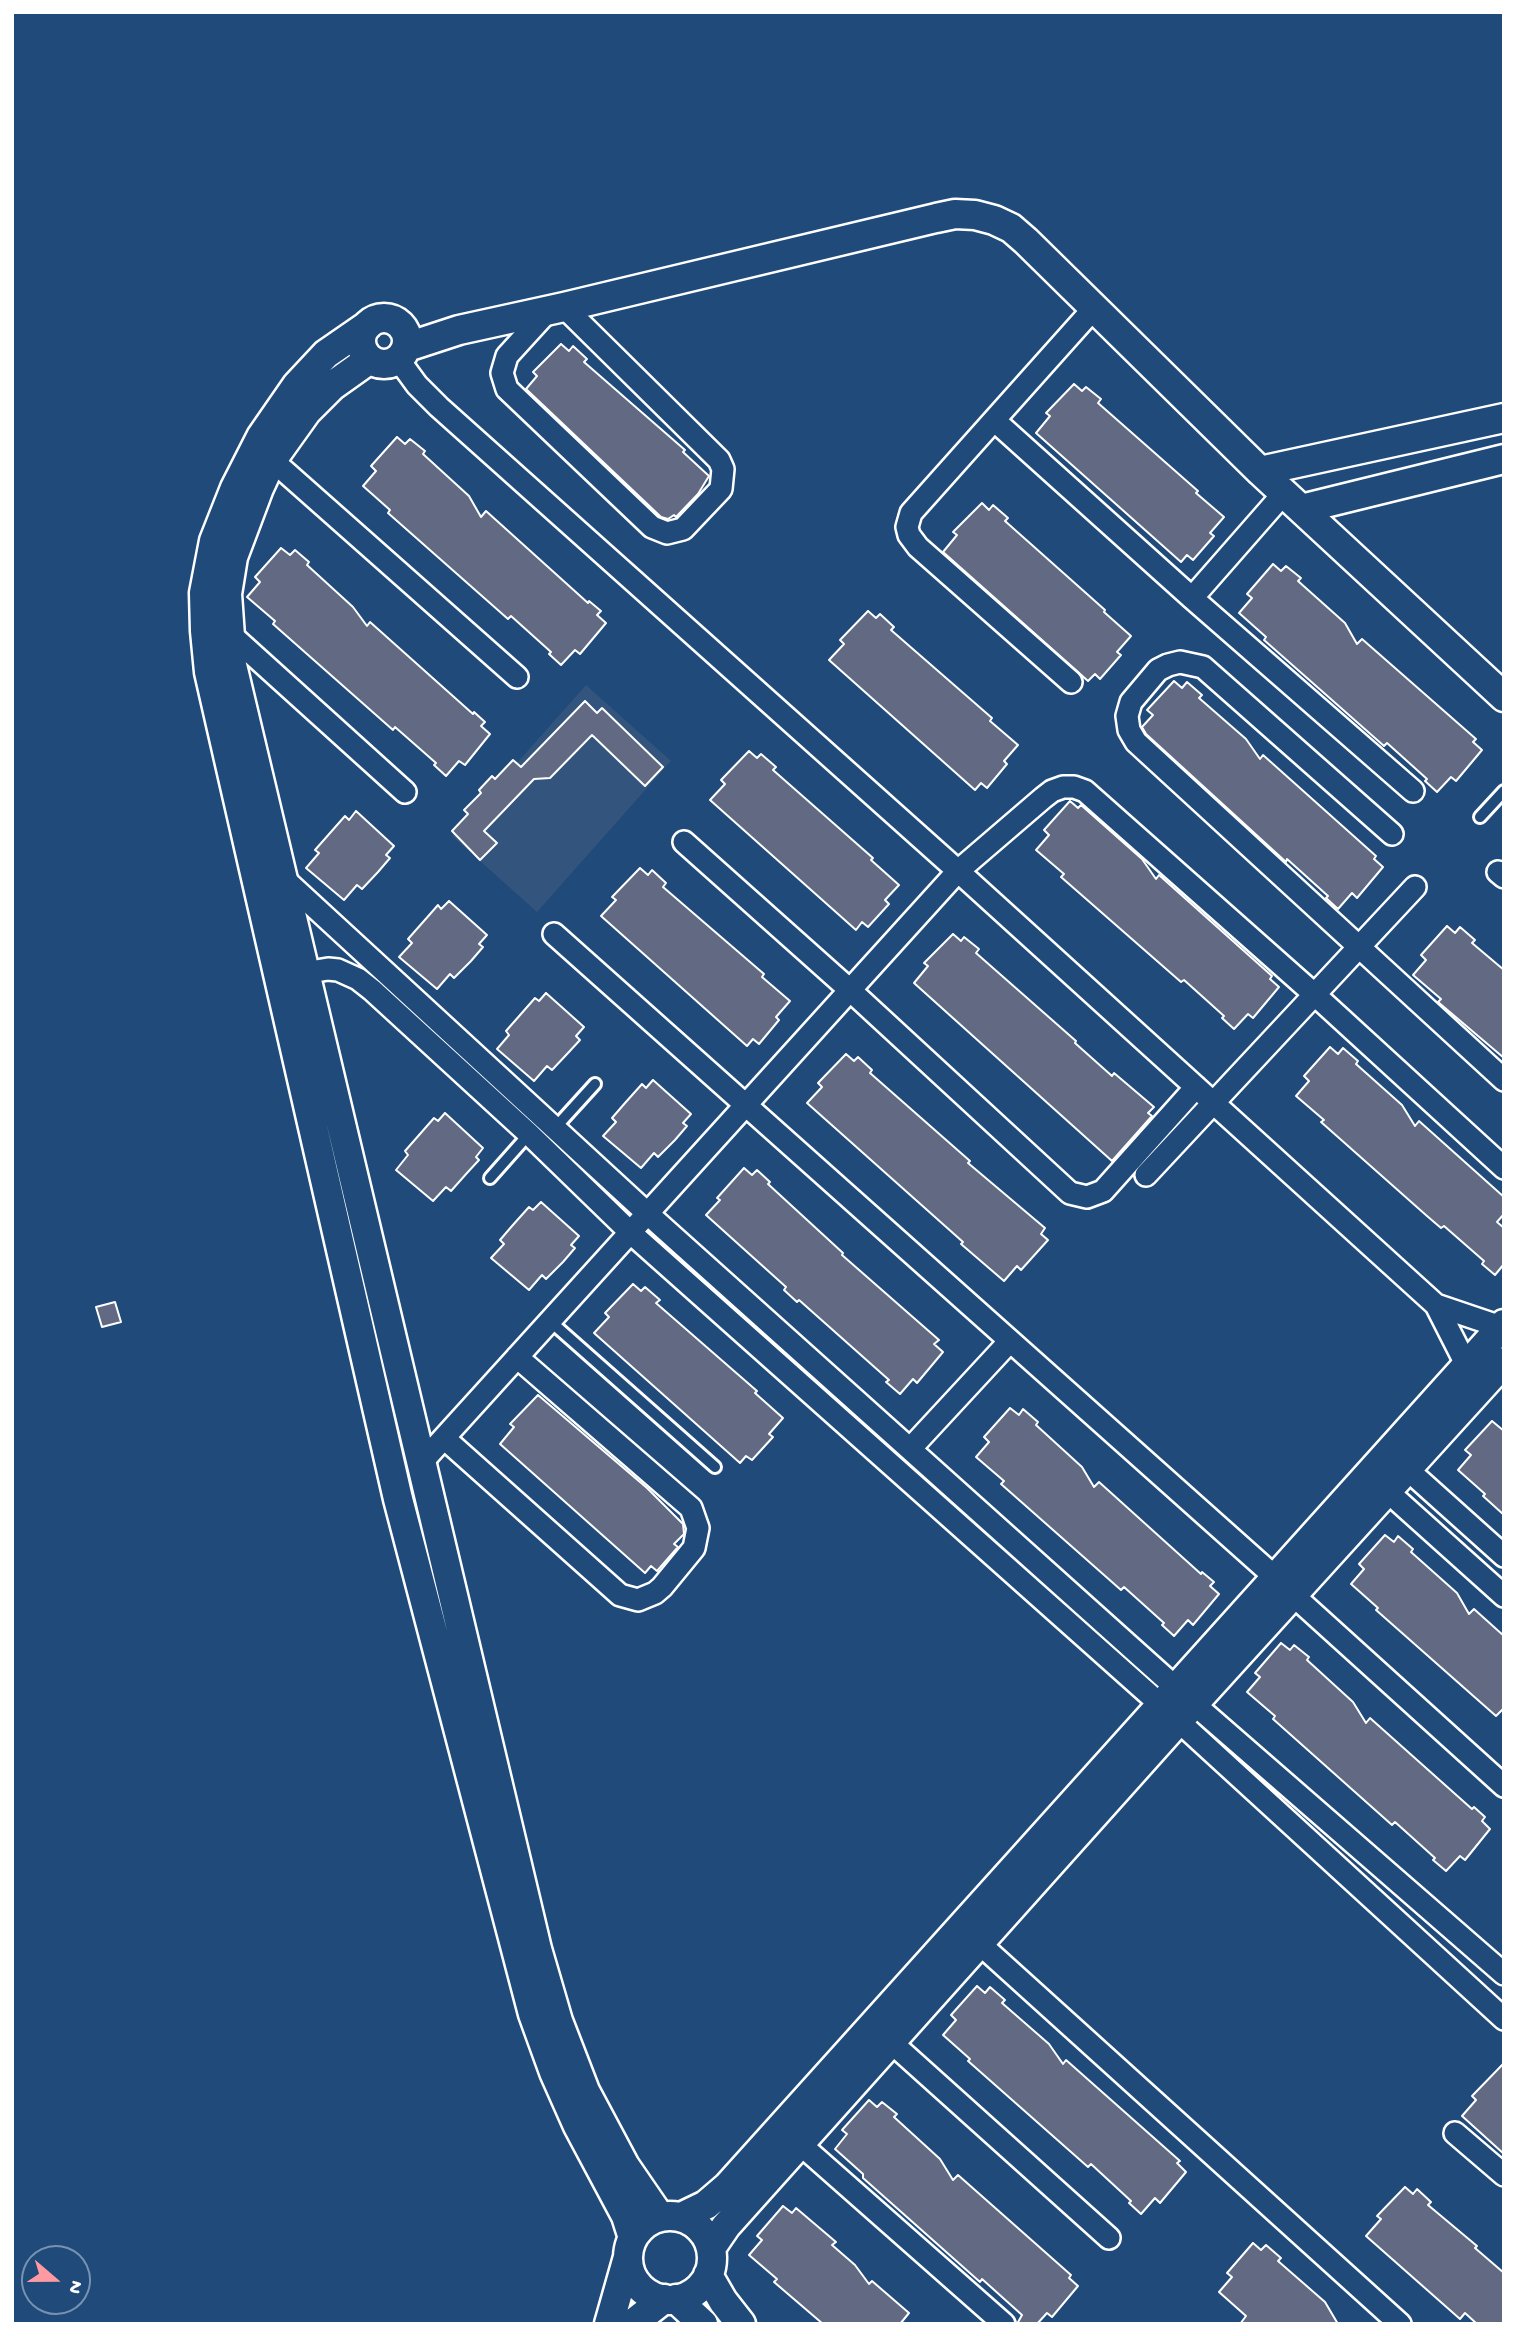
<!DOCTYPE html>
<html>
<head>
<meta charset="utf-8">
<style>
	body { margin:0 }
	#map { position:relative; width:1516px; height:2336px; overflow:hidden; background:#1f4a7a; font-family:"Gochi Hand",sans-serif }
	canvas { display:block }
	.frame { position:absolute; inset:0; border:14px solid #fff; pointer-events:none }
	.north { position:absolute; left:21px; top:2245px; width:70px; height:70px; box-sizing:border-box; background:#1f4a7a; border:2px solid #7992af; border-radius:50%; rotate:110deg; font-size:19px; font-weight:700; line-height:28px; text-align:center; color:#fff }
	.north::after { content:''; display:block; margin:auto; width:24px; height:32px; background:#ff9aa2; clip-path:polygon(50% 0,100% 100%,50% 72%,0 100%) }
</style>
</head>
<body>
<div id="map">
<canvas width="1516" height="2336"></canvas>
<div class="frame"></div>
<div class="north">N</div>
</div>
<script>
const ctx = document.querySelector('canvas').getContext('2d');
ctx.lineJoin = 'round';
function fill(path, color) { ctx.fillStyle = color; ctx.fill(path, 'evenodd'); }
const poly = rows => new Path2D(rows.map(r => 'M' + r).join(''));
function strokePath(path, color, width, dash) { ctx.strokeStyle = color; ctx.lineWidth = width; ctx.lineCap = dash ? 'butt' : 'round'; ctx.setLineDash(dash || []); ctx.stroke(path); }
fill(poly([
	[586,685,671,761,537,912,452,836]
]), '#33547c');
const building = poly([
	[561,344,569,351,573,346,587,359,584,362,685,450,683,452,709,476,698,494,676,517,674,515,668,519,661,517,526,389,537,376,533,372,561,344],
	[1074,384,1082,391,1086,387,1101,399,1098,403,1198,491,1196,493,1224,517,1210,533,1214,536,1193,560,1187,555,1181,562,1036,433,1050,416,1046,413,1074,384],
	[397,437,405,444,410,439,425,451,423,454,469,496,481,517,486,511,588,603,589,601,601,611,597,615,606,623,580,654,575,650,561,665,549,654,551,652,511,616,508,619,388,513,390,510,363,486,376,471,371,466,397,437],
	[982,503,989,510,993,505,1008,518,1005,521,1105,610,1104,612,1131,636,1117,652,1121,655,1100,679,1095,674,1088,681,943,552,957,535,953,532,982,503],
	[281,548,290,555,295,550,309,562,307,565,353,607,367,626,370,622,473,714,474,712,485,722,481,726,490,734,465,765,459,761,446,776,434,765,436,763,395,727,393,730,273,624,275,621,247,597,260,582,255,577,281,548],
	[1273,564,1281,571,1286,566,1301,578,1298,581,1345,623,1357,644,1362,639,1476,739,1473,742,1482,750,1456,781,1451,777,1437,792,1425,781,1427,779,1387,743,1384,746,1264,640,1266,637,1239,613,1252,598,1247,594,1273,564],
	[868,611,876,618,880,614,894,627,891,630,992,718,990,721,1018,745,1004,761,1007,764,987,788,981,783,975,790,829,660,844,644,840,640,868,611],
	[1174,681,1182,688,1187,682,1202,695,1199,698,1246,739,1260,759,1263,755,1376,856,1374,859,1383,867,1357,898,1352,893,1338,909,1326,898,1328,896,1287,859,1286,862,1146,734,1142,727,1153,715,1147,710,1174,681],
	[585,701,597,713,602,708,663,767,645,786,592,735,550,778,534,779,484,831,497,843,480,860,452,831,468,814,464,810,481,793,479,790,492,776,495,779,513,760,521,767,585,701],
	[749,751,757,758,761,754,776,767,773,770,873,858,871,860,899,885,885,900,889,904,868,927,862,922,856,930,710,800,725,784,721,780,749,751],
	[1070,801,1078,808,1081,805,1142,859,1156,879,1159,875,1272,976,1270,979,1279,987,1253,1018,1248,1014,1234,1029,1222,1018,1224,1016,1184,980,1181,982,1061,877,1064,874,1036,850,1049,835,1044,830,1070,801],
	[356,811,394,846,386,855,390,858,378,872,362,889,357,885,344,900,306,868,319,853,315,850,345,816,349,820,356,811],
	[640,868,648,875,652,870,666,883,663,887,764,974,762,977,790,1001,776,1017,779,1020,759,1044,753,1039,747,1046,601,916,616,900,612,897,640,868],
	[449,901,487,935,479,944,483,947,471,961,454,978,450,974,437,989,399,957,412,943,408,939,431,913,438,905,441,909,449,901],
	[1447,926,1455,933,1460,927,1475,940,1472,943,1504,970,1504,1058,1438,1002,1441,999,1413,975,1426,960,1421,955,1447,926],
	[953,934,961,941,964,937,979,949,976,953,1076,1041,1075,1043,1112,1076,1114,1073,1154,1107,1148,1113,1152,1116,1112,1161,914,983,928,966,924,963,953,934],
	[546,993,584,1027,576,1036,580,1040,568,1053,552,1070,547,1066,534,1081,497,1049,509,1035,506,1031,535,998,539,1001,546,993],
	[1330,1047,1338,1054,1343,1048,1358,1061,1356,1064,1402,1105,1415,1126,1419,1121,1504,1197,1504,1214,1497,1222,1504,1228,1504,1264,1495,1275,1482,1264,1484,1261,1444,1226,1441,1228,1427,1216,1321,1122,1324,1120,1296,1096,1309,1081,1304,1076,1330,1047],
	[846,1054,854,1061,858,1057,872,1070,870,1073,970,1161,968,1163,1045,1228,1041,1234,1048,1240,1021,1270,1017,1266,1004,1281,961,1244,963,1242,807,1103,822,1087,818,1083,846,1054],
	[653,1080,691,1114,683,1123,687,1126,675,1140,658,1157,654,1153,641,1168,603,1136,616,1122,612,1118,625,1103,642,1084,646,1088,653,1080],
	[445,1113,483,1148,476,1157,479,1160,467,1173,451,1191,446,1187,433,1201,396,1170,408,1155,405,1151,434,1118,438,1121,445,1113],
	[744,1168,752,1175,757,1170,770,1182,768,1184,843,1253,842,1255,939,1340,934,1344,943,1352,917,1383,913,1379,900,1394,886,1382,889,1380,799,1300,797,1302,784,1290,786,1287,706,1215,720,1200,717,1198,744,1168],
	[541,1202,579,1236,571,1245,575,1248,563,1262,546,1279,542,1275,529,1290,491,1258,504,1244,500,1240,512,1226,529,1207,533,1210,541,1202],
	[633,1284,641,1291,645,1287,660,1300,656,1303,757,1391,755,1393,783,1418,769,1434,773,1437,752,1460,746,1456,740,1463,594,1333,609,1317,605,1313,633,1284],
	[115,1302,121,1322,102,1327,96,1307,115,1302],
	[538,1395,647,1488,683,1524,684,1534,674,1544,678,1547,657,1571,651,1566,645,1573,500,1444,514,1427,510,1424,538,1395],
	[1010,1408,1019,1415,1023,1409,1038,1422,1036,1425,1082,1467,1094,1487,1099,1482,1201,1574,1202,1572,1214,1582,1210,1586,1219,1594,1193,1625,1188,1620,1174,1636,1162,1625,1164,1623,1124,1587,1121,1590,1001,1484,1004,1481,976,1457,989,1442,984,1437,1010,1408],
	[1492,1421,1504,1431,1504,1515,1483,1496,1485,1494,1458,1470,1471,1455,1465,1450,1492,1421],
	[1385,1535,1394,1542,1398,1536,1413,1549,1411,1552,1457,1593,1469,1614,1474,1609,1504,1636,1504,1708,1496,1716,1376,1610,1378,1608,1351,1584,1364,1569,1359,1564,1385,1535],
	[1281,1643,1290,1650,1294,1645,1309,1657,1307,1660,1353,1702,1366,1723,1370,1718,1472,1809,1474,1807,1485,1817,1482,1821,1490,1829,1465,1860,1460,1856,1446,1871,1433,1860,1435,1858,1395,1822,1392,1825,1273,1719,1275,1716,1247,1692,1260,1677,1255,1673,1281,1643],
	[977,1986,985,1993,990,1987,1005,2000,1002,2003,1049,2044,1063,2064,1066,2060,1180,2161,1177,2163,1186,2172,1160,2203,1155,2198,1141,2214,1129,2203,1131,2201,1091,2164,1088,2167,968,2061,970,2059,943,2035,956,2020,951,2015,977,1986],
	[1504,2063,1504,2154,1462,2116,1476,2100,1472,2096,1504,2063],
	[869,2100,877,2107,882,2102,897,2114,894,2117,940,2159,953,2180,958,2175,1071,2275,1069,2278,1078,2286,1052,2317,1047,2313,1037,2324,1017,2324,1022,2315,982,2279,980,2282,863,2178,863,2174,835,2149,847,2134,842,2130,869,2100],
	[1405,2187,1413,2194,1417,2189,1431,2202,1428,2205,1477,2246,1475,2248,1504,2273,1504,2324,1477,2324,1465,2313,1460,2319,1366,2236,1381,2219,1377,2216,1405,2187],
	[783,2206,792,2213,796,2208,836,2242,832,2245,855,2265,869,2284,872,2281,909,2313,900,2324,823,2324,774,2282,777,2279,749,2255,762,2240,757,2236,783,2206],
	[1253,2243,1261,2250,1266,2245,1281,2258,1278,2261,1325,2302,1338,2324,1240,2324,1246,2316,1219,2292,1232,2277,1227,2273,1253,2243]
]);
fill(building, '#616a82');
strokePath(building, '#fff', 2);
const service = poly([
	[1480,817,1504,791],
	[555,1128,595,1084],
	[490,1178,529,1134],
	[550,1321,715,1467]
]);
const minor = poly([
	[548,311,507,356,502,373,507,389,652,527,667,533,683,529,721,489,723,469,719,460,564,307],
	[398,359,417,385,439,407,958,871,1436,1305,1501,1327],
	[994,420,1192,598,1413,791],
	[272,460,517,677],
	[1192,598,1284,493],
	[228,632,405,792],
	[1071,682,918,547,909,535,907,527,911,513,1095,307],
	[1392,834,1203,667,1180,662,1168,665,1158,670,1131,702,1127,716,1129,730,1136,742,1504,1080],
	[684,842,851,991,1070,1193,1087,1197,1103,1191,1196,1087],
	[1498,872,1504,877],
	[283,878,648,1214,1194,1704,1504,1974],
	[554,934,1276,1578],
	[304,973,328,969,338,970,358,979,372,990,529,1134,631,1233,1161,1705,1504,2019],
	[1146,1175,1415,887],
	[1436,1305,1467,1366],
	[444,1438,620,1595,638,1600,655,1593,662,1587,694,1548,698,1528,691,1508,517,1357],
	[910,1449,1010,1341],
	[422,1462,958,871,1043,798,1052,791,1063,787,1074,787,1085,791,1314,994,1504,1168],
	[1407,1469,1504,1556],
	[1387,1491,1504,1596],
	[1293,1595,1504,1786],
	[980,1944,1400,2324],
	[892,2043,1109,2238],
	[1455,2133,1504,2175],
	[800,2144,1004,2324]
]);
const tertiary = poly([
	'361 341a23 23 0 1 1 46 0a23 23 0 1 1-46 0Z',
	[368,325,326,354,297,385,261,437,235,488,214,541,204,593,205,631,209,672,398,1499,533,2014,554,2072,578,2126,626,2216,633,2238],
	[407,347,459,330,564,307,936,218,955,214,975,215,994,220,1011,228,1026,241,1260,471,1504,697],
	[370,359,332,386,307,411,272,460,259,488,233,557,227,594,232,665,537,1949,558,2021,585,2091,625,2166,660,2217],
	[1260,471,1504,418],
	[1301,509,1504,459],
	'628 2258a42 42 0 1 1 84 0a42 42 0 1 1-84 0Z',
	[681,2217,706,2205,727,2187,1504,1324],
	[711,2248,726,2226,1178,1721,1504,1362],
	[708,2275,723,2301,741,2324],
	[676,2299,703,2324],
	[609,2324,628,2257],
	[632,2324,664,2299]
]);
strokePath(service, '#fff', 16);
strokePath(minor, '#fff', 26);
strokePath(tertiary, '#fff', 33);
strokePath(service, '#1f4a7a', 10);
strokePath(minor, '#1f4a7a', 21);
strokePath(tertiary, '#1f4a7a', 28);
</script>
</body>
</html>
